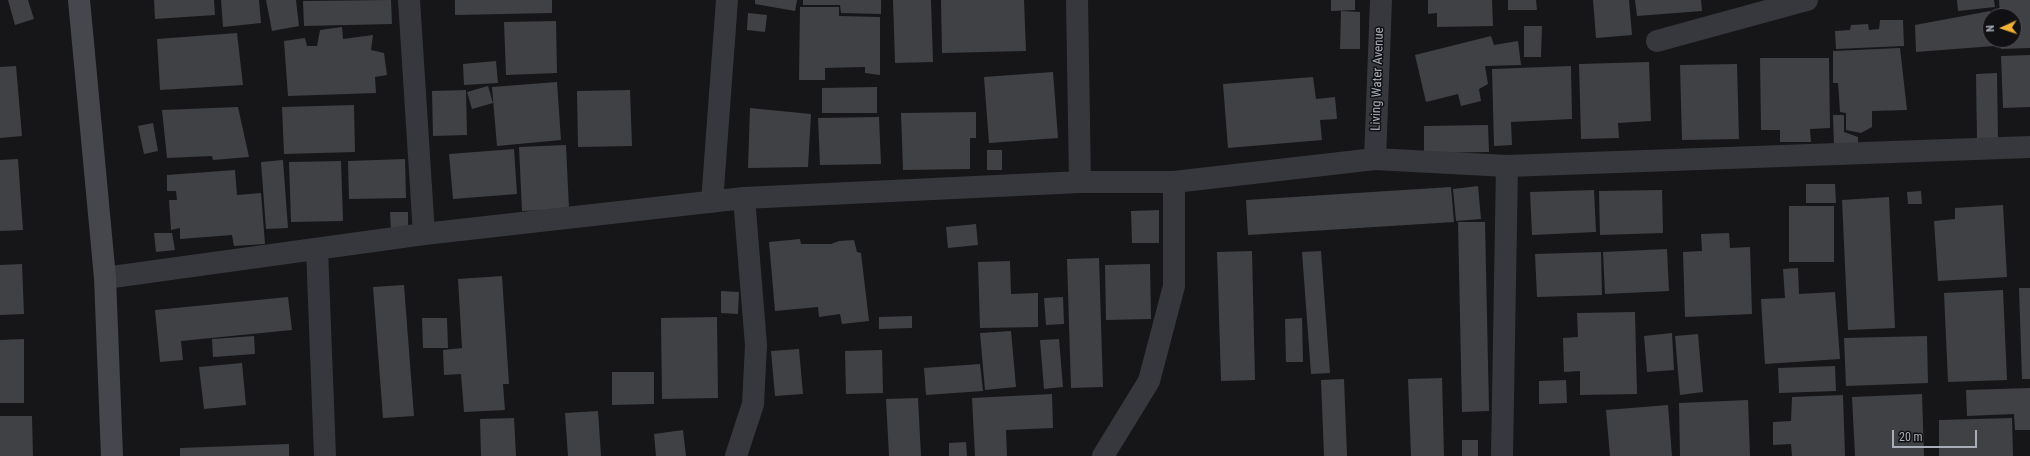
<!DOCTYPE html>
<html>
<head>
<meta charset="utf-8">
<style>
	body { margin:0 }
	#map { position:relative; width:2030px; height:456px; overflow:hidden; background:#161618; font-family:"Roboto Condensed",sans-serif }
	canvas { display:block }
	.north { position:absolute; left:1982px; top:8px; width:40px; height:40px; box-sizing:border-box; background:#111113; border:1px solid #4d4f55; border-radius:50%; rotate:267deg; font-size:11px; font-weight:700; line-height:16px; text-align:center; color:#a8adb8 }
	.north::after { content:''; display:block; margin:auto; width:14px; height:18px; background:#f2b134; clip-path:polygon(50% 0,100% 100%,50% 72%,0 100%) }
	.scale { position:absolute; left:1892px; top:430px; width:85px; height:18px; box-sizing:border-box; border:2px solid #a8adb8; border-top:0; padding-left:5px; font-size:12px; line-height:14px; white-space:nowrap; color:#a8adb8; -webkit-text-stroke:3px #111113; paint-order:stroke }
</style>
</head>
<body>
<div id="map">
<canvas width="2030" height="456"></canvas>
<div class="north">N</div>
<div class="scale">20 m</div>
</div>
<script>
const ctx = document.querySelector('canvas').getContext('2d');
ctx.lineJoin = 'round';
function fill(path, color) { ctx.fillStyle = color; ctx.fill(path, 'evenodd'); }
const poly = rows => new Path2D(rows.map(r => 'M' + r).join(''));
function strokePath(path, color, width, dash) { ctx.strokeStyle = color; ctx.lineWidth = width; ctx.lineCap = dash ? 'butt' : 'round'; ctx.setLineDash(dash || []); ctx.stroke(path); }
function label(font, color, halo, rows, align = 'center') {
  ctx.font = font + ' "Roboto Condensed",sans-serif'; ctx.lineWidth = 3; ctx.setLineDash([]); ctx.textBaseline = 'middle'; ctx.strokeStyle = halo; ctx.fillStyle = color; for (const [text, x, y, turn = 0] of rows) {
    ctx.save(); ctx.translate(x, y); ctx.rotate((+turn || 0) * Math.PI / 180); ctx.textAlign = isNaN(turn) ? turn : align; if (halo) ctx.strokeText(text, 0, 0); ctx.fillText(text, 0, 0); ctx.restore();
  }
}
fill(poly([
	[8,0,28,0,34,19,15,25],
	[154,0,214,0,215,15,155,19],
	[221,0,259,0,261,23,223,27],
	[266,0,296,0,299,26,272,31],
	[391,0,392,24,304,26,303,1],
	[455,0,552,0,552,13,455,15],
	[755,0,797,0,795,11,755,4],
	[803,0,881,0,881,14,841,13,840,5,803,5],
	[893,0,931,0,933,62,895,63],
	[941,0,1024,0,1026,51,942,53],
	[1331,0,1355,0,1355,10,1331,11],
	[1428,0,1492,0,1493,26,1437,27,1437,13,1428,14],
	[1508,0,1536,0,1537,10,1508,10],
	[1593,0,1629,0,1632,35,1596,38],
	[1635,0,1701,0,1702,11,1637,16],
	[1957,0,1994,0,1995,7,1958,11],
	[1999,0,2030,0,2030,48,2001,49,2000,40,2014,40,2014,16,2000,16],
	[800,7,839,7,839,16,880,17,880,75,865,73,865,67,825,68,825,80,799,80],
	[1341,11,1360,12,1360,49,1340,49],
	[1990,11,1990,40,1994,40,1994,46,1916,52,1915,25],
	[748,13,767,15,765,32,747,30],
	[1880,20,1903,20,1904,46,1836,49,1835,31,1850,30,1851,25,1868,24,1869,30,1879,29],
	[556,21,557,73,506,75,504,22],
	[1524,26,1542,26,1541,57,1524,57],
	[342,27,343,39,373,35,371,50,384,53,387,75,375,77,376,93,288,96,284,41,305,38,307,46,317,46,320,30],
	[237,33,243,85,160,90,157,39],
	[1491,36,1494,45,1518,41,1521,65,1485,66,1488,84,1479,89,1481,101,1461,106,1458,94,1426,102,1415,55],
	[1900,48,1907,110,1872,111,1872,127,1861,133,1846,130,1846,113,1840,112,1838,83,1833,83,1833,51],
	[2030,55,2030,107,2003,108,2001,56],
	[1760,58,1829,58,1830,128,1810,129,1811,142,1780,142,1780,130,1761,130],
	[496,61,498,83,464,85,463,64],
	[1649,62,1651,121,1618,123,1619,138,1581,139,1579,64],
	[1737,64,1739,139,1682,140,1680,65],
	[16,66,22,136,0,138,0,67],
	[1571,66,1572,119,1511,122,1512,145,1494,146,1492,69],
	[1053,72,1058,138,989,143,984,77],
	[1997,73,1998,140,1977,140,1976,74],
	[1313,77,1316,99,1335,97,1337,119,1320,120,1322,140,1228,148,1223,84],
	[557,82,561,140,497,146,492,87],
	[488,86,493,103,472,109,467,92],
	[877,87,877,113,822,113,822,88],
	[466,90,467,135,433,136,432,91],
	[630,90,632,146,578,147,577,91],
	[354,105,355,152,284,154,282,107],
	[238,107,249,157,213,160,212,156,167,158,162,110],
	[750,108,811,114,808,167,748,168],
	[976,112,976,138,970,138,970,169,903,170,901,113],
	[1833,115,1844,115,1844,132,1858,137,1858,147,1834,148],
	[879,117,881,164,820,165,818,118],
	[153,123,158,151,144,154,138,126],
	[1488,125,1489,152,1424,153,1424,126],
	[566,145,569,209,522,211,519,147],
	[514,149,517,194,453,199,449,154],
	[987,150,1002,150,1002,170,987,170],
	[18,159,23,230,0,231,0,160],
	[405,159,406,198,349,199,348,161],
	[283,160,288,228,266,229,261,162],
	[341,161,343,221,291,222,289,162],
	[235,170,237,195,261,193,265,244,234,246,232,235,180,239,180,228,171,230,169,200,177,200,176,191,167,191,167,175],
	[1806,184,1835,184,1836,203,1806,203],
	[1478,186,1481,219,1456,221,1453,189],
	[1451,187,1454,222,1248,235,1246,200],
	[1594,190,1596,232,1532,235,1530,192],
	[1662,190,1663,233,1600,235,1599,191],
	[1921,191,1922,204,1908,204,1907,192],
	[1889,197,1895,328,1848,330,1842,200],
	[2003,205,2007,277,1938,281,1934,221,1955,219,1955,208],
	[1789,206,1834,206,1834,262,1789,262],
	[1159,210,1159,243,1132,243,1131,211],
	[390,212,408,212,408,229,391,230],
	[1458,222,1485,222,1489,411,1462,412],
	[976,224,978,245,948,248,946,227],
	[154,233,172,233,175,250,156,252],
	[1729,233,1730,248,1750,247,1752,314,1685,317,1683,252,1702,251,1701,234],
	[800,239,801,244,831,244,839,241,854,240,857,252,861,253,869,321,842,324,840,314,819,317,818,307,775,311,769,242],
	[1667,249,1669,291,1605,294,1603,252],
	[1252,251,1255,380,1221,381,1217,252],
	[1321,251,1330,373,1311,374,1302,252],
	[1601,252,1602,295,1537,297,1535,254],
	[1099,258,1103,387,1071,388,1067,259],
	[1010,261,1011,294,1038,293,1038,327,980,328,978,262],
	[22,264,24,314,0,315,0,265],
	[1150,264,1151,319,1106,320,1105,265],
	[1798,268,1799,294,1835,292,1840,359,1765,364,1761,299,1785,298,1783,269],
	[502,276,509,384,503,384,505,410,464,412,461,374,444,375,443,350,462,348,458,279],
	[404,285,414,416,383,418,373,287],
	[2019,288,2030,288,2030,379,2022,379],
	[2003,290,2007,380,1948,382,1944,293],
	[721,291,739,292,738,314,721,313],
	[288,297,292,330,181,341,183,360,160,362,155,310],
	[1063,297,1064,324,1046,325,1044,298],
	[1635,312,1637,394,1580,395,1580,371,1564,372,1563,338,1578,337,1577,313],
	[912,316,912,328,879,329,879,317],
	[717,317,718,398,662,399,661,318],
	[422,318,447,318,448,348,423,348],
	[1302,318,1303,362,1286,362,1285,319],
	[1011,331,1016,387,985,390,980,333],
	[1672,333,1674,370,1647,372,1644,336],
	[1698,334,1703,392,1680,395,1675,336],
	[254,336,255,354,213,357,212,339],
	[1927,336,1928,383,1846,386,1844,338],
	[24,339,24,403,0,403,0,340],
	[1059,339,1063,387,1044,389,1040,340],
	[799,349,803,394,775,396,771,351],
	[882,350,883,393,846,394,845,351],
	[242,363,246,405,204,409,199,367],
	[980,364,983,391,926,395,924,368],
	[1835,366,1836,391,1779,393,1778,368],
	[612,372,654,372,654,404,612,405],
	[1442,378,1444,456,1411,456,1408,379],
	[1344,379,1347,456,1324,456,1321,380],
	[1566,380,1567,403,1539,404,1539,381],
	[2030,388,2030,430,2015,430,2014,414,1967,416,1966,390],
	[1052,394,1053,428,1006,430,1007,456,975,456,972,398],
	[1922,394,1924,456,1855,456,1852,397],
	[1843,395,1845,456,1792,456,1791,444,1773,445,1773,422,1791,421,1792,397],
	[918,398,921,456,889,456,886,399],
	[1748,400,1750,456,1680,456,1679,403],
	[1668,405,1672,456,1610,456,1606,410],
	[598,411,601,456,568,456,565,413],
	[0,416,32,416,33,456,0,456],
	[514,418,516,456,481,456,480,419],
	[2012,418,2013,456,1939,456,1939,420],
	[683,430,686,456,656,456,654,434],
	[1462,440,1478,440,1478,456,1462,456],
	[966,442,967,456,949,456,949,443],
	[289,444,289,456,180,456,180,448]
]), '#404145');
strokePath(poly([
	[409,0,424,234],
	[1077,0,1080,182],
	[1657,41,1807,0],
	[1375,159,1381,0],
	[712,202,727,0],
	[317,249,325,456],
	[105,278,424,234,744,198,1080,182,1174,182,1375,159,1507,166,2030,147],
	[736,456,753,404,756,345,744,198],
	[1103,456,1149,381,1174,286,1174,182],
	[1502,456,1507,166]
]), '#37383d', 22);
strokePath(poly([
	[79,0,105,278,112,456]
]), '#45474d', 22);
label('13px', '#a8adb8', '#111113', [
	["Living Water Avenue",1378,79,-88]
]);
</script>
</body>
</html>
